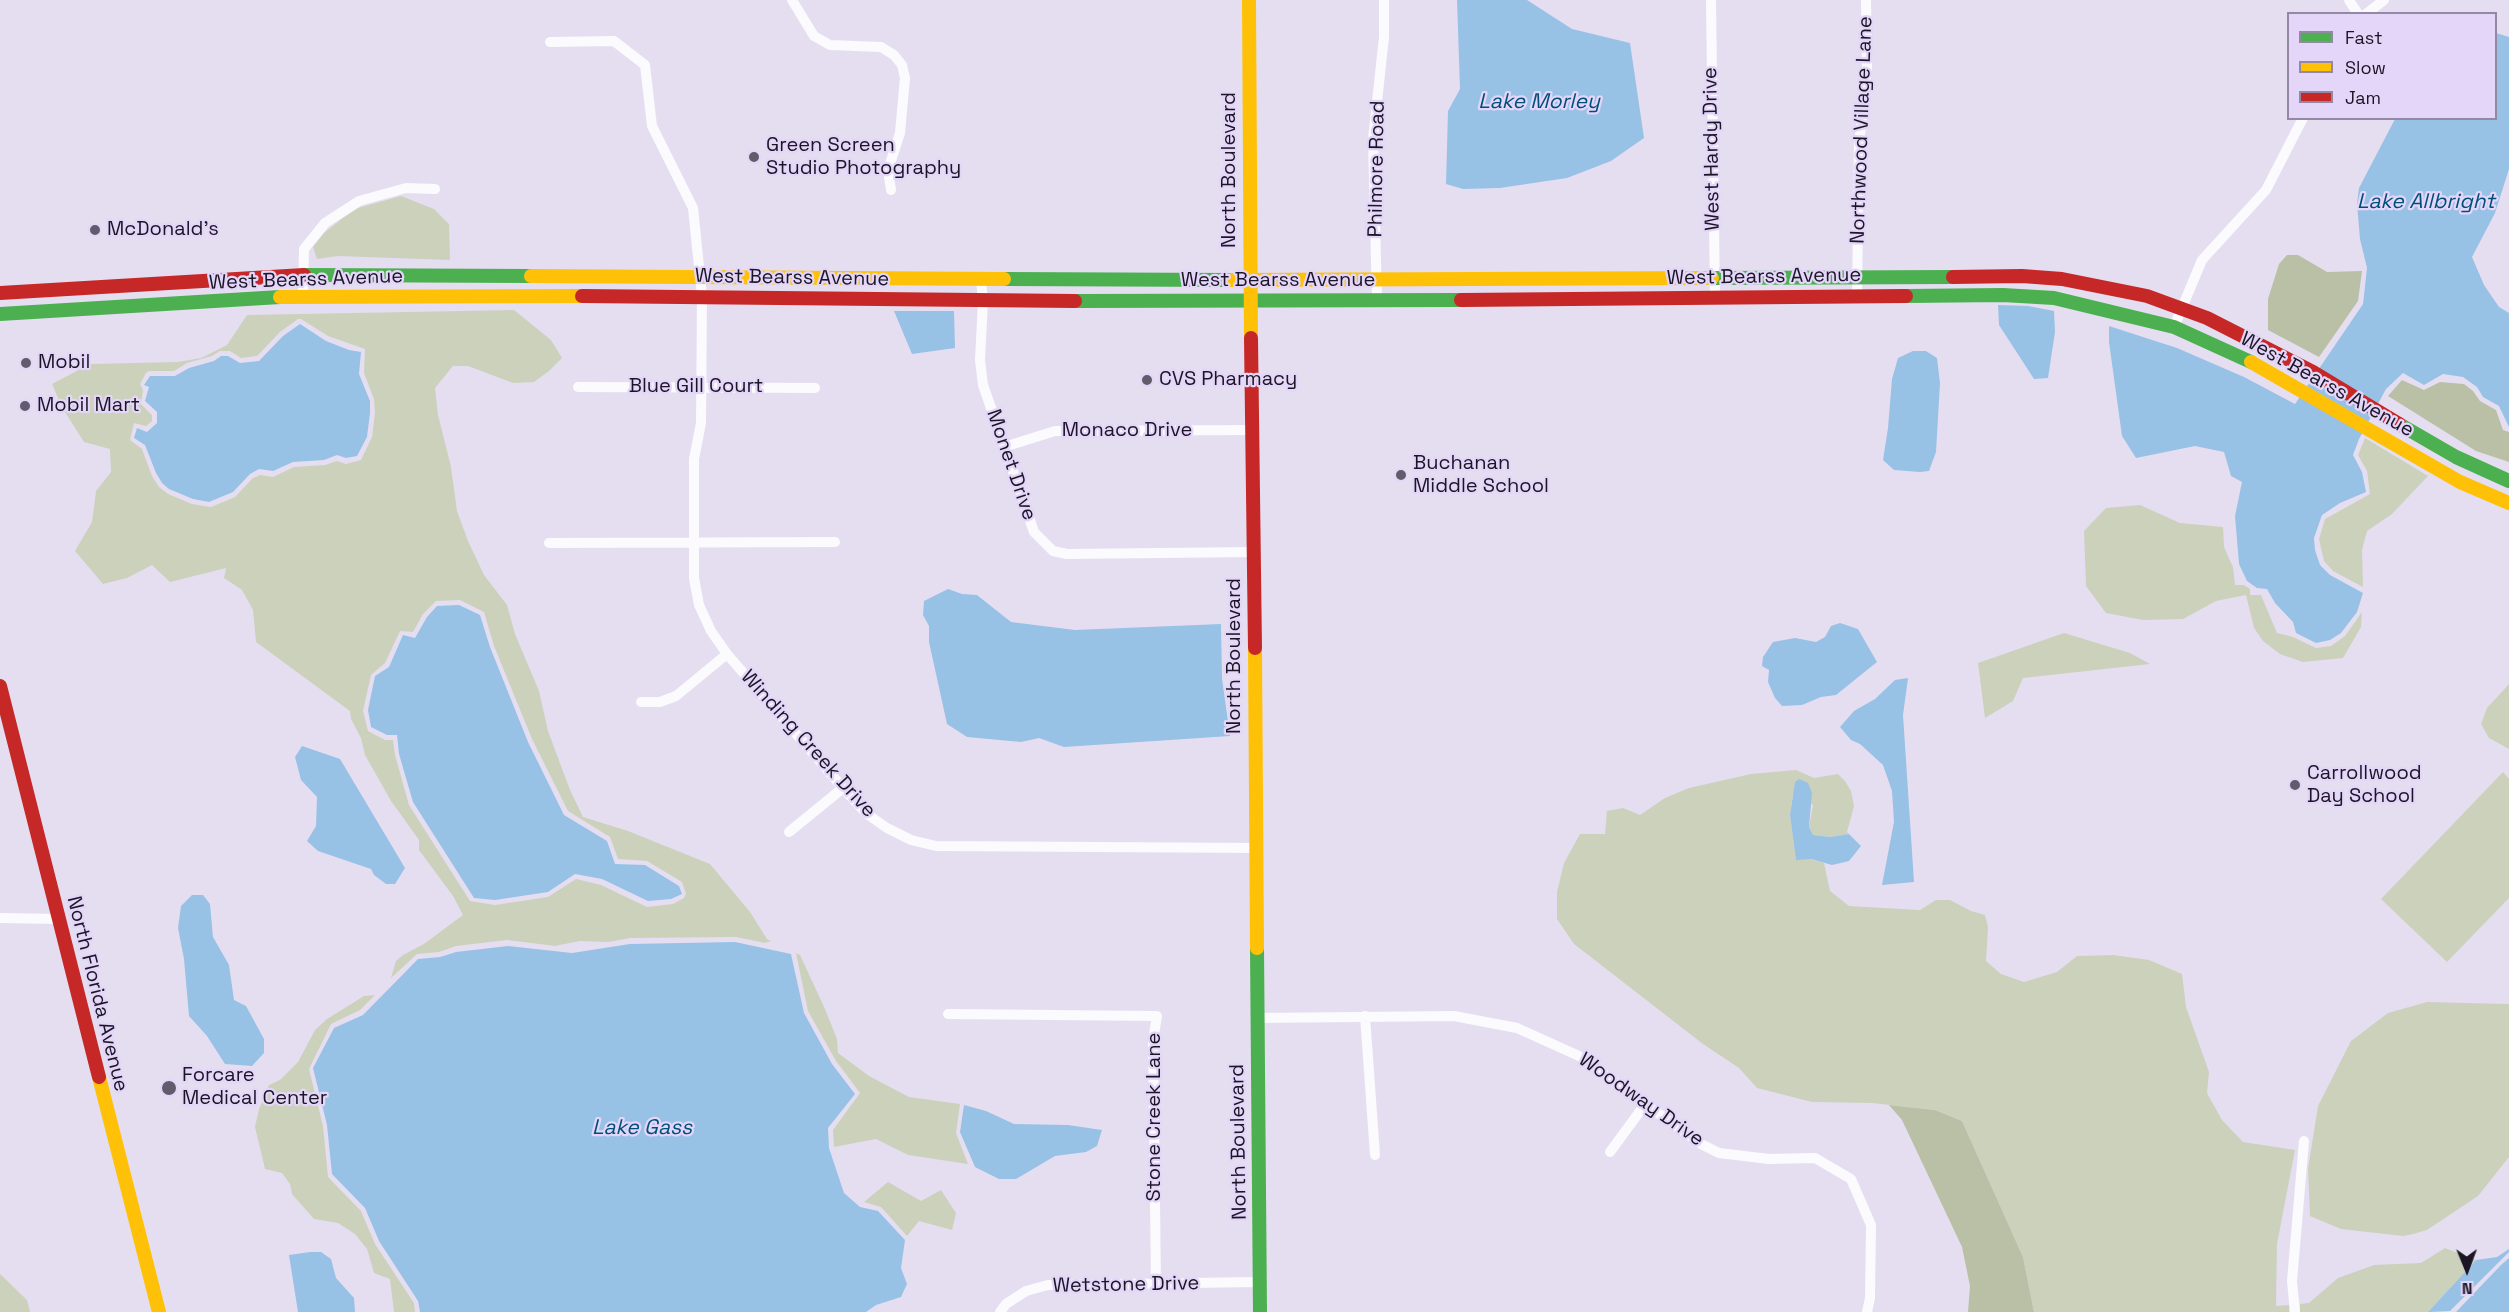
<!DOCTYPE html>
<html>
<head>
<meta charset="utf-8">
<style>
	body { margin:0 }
	#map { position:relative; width:2509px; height:1312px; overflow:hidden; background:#e5def1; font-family:"Space Grotesk",sans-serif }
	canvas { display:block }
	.legend { position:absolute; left:2287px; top:12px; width:210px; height:108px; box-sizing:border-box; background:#e3d6f9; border:2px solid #9389a4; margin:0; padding:8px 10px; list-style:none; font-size:18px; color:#1b1524 }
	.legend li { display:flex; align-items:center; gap:12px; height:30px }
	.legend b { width:30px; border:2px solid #9389a4 }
	.north { position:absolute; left:2437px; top:1240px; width:60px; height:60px; -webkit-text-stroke:4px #e3d6f9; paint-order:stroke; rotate:179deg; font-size:16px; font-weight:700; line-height:24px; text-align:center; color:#1b1524 }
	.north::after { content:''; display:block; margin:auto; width:21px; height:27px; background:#1b1524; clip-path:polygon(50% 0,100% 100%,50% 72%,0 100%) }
</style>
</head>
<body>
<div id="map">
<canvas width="2509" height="1312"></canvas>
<ul class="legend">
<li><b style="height:8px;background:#4caf50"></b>Fast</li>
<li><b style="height:8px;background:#ffc107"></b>Slow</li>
<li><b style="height:8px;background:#c62828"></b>Jam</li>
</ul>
<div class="north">N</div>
</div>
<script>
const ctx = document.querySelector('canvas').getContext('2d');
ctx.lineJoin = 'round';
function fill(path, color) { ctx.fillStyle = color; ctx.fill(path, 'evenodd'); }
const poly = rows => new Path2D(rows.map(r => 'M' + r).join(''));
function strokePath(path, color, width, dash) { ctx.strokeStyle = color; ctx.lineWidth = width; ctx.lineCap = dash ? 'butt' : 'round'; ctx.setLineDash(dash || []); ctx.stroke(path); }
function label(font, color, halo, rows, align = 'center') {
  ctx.font = font + ' "Space Grotesk",sans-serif'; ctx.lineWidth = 4.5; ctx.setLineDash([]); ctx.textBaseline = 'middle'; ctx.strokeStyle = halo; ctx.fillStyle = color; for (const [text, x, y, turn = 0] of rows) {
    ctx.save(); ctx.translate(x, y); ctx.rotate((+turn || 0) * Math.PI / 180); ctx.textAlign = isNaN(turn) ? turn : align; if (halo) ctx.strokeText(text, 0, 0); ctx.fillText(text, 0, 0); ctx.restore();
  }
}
fill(poly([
	[401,196,434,209,449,224,450,260,338,256,317,259,313,247,324,233,343,218,358,208],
	[514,310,551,340,562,358,549,371,534,382,513,383,468,366,453,366,435,388,438,415,451,467,457,511,468,541,484,575,507,605,515,634,539,691,548,731,570,790,583,817,628,831,710,864,750,912,767,939,771,941,765,943,736,937,630,938,608,942,580,941,555,946,507,940,456,946,439,952,417,954,391,978,396,961,403,955,424,944,463,915,453,896,419,850,419,840,391,801,365,755,361,738,351,719,350,711,256,642,253,610,242,590,224,578,226,568,170,582,152,565,127,578,103,584,75,551,92,522,96,491,111,472,110,449,84,442,63,409,52,384,90,364,178,362,201,358,227,345,247,315],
	[298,319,301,319,328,336,365,349,364,373,374,399,375,413,372,437,361,460,346,464,337,461,325,465,294,467,273,477,260,475,253,478,235,497,211,507,192,504,168,494,159,487,152,476,142,449,130,440,134,423,146,426,152,421,152,415,141,404,143,390,140,384,146,373,149,371,174,371,187,363,212,356,220,351,230,351,241,358,257,356,280,332],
	[460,600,484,612,494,646,532,739,568,811,610,837,618,859,647,861,682,882,686,894,684,898,673,904,647,907,601,885,576,879,548,897,495,905,470,901,409,805,395,755,393,740,385,740,368,731,363,711,371,675,385,663,400,631,413,632,423,614,436,601],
	[2365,438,2428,476,2392,514,2367,531,2362,550,2363,587,2333,571,2324,561,2319,539,2325,519,2370,494,2367,471,2358,455],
	[2140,505,2180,523,2223,527,2224,547,2233,567,2235,585,2244,585,2250,589,2250,595,2261,595,2277,633,2293,637,2316,648,2331,646,2345,636,2362,612,2361,627,2343,658,2303,662,2280,654,2263,641,2254,628,2246,595,2216,601,2183,619,2143,620,2106,613,2086,586,2084,531,2106,508],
	[2064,633,2130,653,2150,664,2023,678,2013,701,1985,718,1978,663],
	[2509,684,2509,749,2489,738,2481,724,2487,708],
	[1796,770,1814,778,1838,774,1845,781,1851,791,1854,806,1847,832,1849,834,1830,837,1813,835,1809,827,1813,805,1793,794,1790,815,1796,859,1810,859,1824,863,1830,891,1849,906,1920,910,1936,900,1950,900,1971,911,1985,915,1988,927,1986,961,2001,974,2024,982,2057,972,2077,956,2113,955,2149,960,2182,974,2186,1007,2209,1072,2207,1093,2222,1120,2243,1142,2295,1150,2277,1244,2276,1306,2289,1305,2289,1312,2034,1312,2023,1257,1962,1121,1935,1110,1872,1103,1812,1102,1757,1088,1739,1068,1703,1044,1574,944,1557,919,1557,892,1564,863,1580,834,1605,834,1607,811,1623,808,1640,815,1665,798,1689,788,1751,774],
	[2503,772,2509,779,2509,898,2447,962,2381,899],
	[796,953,800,955,825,1009,837,1039,838,1053,869,1076,909,1097,960,1104,956,1133,968,1164,908,1155,876,1139,834,1147,833,1130,860,1093,836,1061,808,1011],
	[375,995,360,1010,331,1024,309,1069,323,1126,328,1177,361,1211,375,1244,414,1303,415,1312,394,1312,390,1279,374,1273,367,1249,355,1234,338,1223,314,1219,292,1194,290,1184,282,1173,265,1169,255,1127,259,1109,269,1085,280,1080,298,1062,315,1030,327,1019,364,996],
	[2427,1002,2509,1004,2509,1157,2478,1196,2427,1230,2413,1234,2403,1236,2341,1229,2310,1216,2308,1169,2318,1106,2351,1041,2388,1013],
	[888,1182,921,1201,941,1190,956,1213,952,1230,919,1221,907,1236,881,1207,864,1202],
	[2445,1248,2476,1260,2428,1312,2300,1312,2300,1304,2309,1303,2338,1278,2374,1265,2421,1263],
	[0,1274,27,1300,30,1312,0,1312]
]), '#ccd1bc');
fill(poly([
	[2287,255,2298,255,2327,272,2362,271,2358,301,2319,357,2268,330,2268,299,2279,264],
	[2402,380,2424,390,2440,382,2464,384,2473,391,2480,401,2496,410,2503,430,2509,432,2509,462,2476,451,2388,396],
	[1889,1105,1935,1110,1962,1121,2023,1257,2034,1312,1968,1312,1970,1286,1962,1247,1902,1120]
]), '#b9c0a5');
fill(poly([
	[1457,0,1527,0,1572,29,1630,43,1644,138,1611,161,1567,178,1500,188,1463,189,1446,184,1448,111,1460,89],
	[2496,33,2509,37,2509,169,2495,213,2472,257,2484,285,2499,307,2509,313,2509,427,2499,406,2483,397,2477,387,2463,377,2443,374,2424,385,2403,373,2386,389,2359,439,2353,455,2362,472,2366,492,2340,503,2322,515,2314,538,2315,550,2320,565,2330,575,2363,593,2357,612,2341,633,2330,640,2316,643,2296,633,2293,622,2275,603,2267,589,2257,588,2247,581,2239,564,2235,516,2242,482,2231,476,2224,452,2195,446,2136,458,2122,436,2109,342,2109,326,2177,348,2244,377,2295,404,2363,304,2367,268,2360,239,2357,204,2359,188,2395,119,2496,118],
	[1998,305,2028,306,2054,311,2055,332,2048,378,2034,379,1999,325],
	[894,311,954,311,955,348,912,354],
	[300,324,326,341,349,350,361,352,359,374,370,401,370,413,367,437,357,456,346,458,337,455,324,460,293,462,273,471,259,469,250,474,233,492,209,502,193,499,169,489,162,483,156,473,145,445,134,438,137,428,147,432,157,423,157,412,145,401,149,387,144,385,150,376,175,376,189,368,214,361,221,356,228,356,240,363,259,361,283,336],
	[1913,351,1926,351,1937,358,1940,383,1936,452,1929,471,1920,472,1894,470,1883,460,1888,428,1892,379,1898,358],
	[948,589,962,594,977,595,1011,622,1075,630,1221,624,1222,678,1230,736,1064,747,1039,738,1021,742,967,737,947,724,929,642,929,626,923,615,924,601],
	[459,605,480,615,490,647,528,742,564,815,607,841,615,864,645,865,679,886,682,894,671,899,648,901,602,879,575,874,548,892,495,900,474,898,413,802,399,754,397,735,387,735,371,727,368,710,375,676,389,667,403,635,415,638,427,617,437,606],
	[1840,623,1858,629,1877,662,1836,695,1821,697,1802,705,1782,706,1775,698,1768,682,1769,670,1762,666,1763,657,1773,642,1795,638,1816,642,1825,637,1831,626],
	[1908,678,1903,715,1914,882,1882,885,1894,822,1892,791,1883,765,1860,744,1851,740,1840,727,1854,711,1875,699,1895,680],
	[302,746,340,759,405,868,395,884,386,884,374,875,371,869,318,851,307,841,316,826,317,797,301,780,295,757],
	[1799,779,1808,783,1812,793,1809,827,1813,835,1830,837,1849,834,1861,846,1849,861,1832,865,1811,859,1796,860,1790,815,1795,782],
	[192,895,203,895,210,904,213,937,229,965,234,1000,246,1006,264,1039,264,1053,252,1066,225,1064,207,1036,189,1016,184,959,178,928,181,906],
	[735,942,791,954,804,1013,832,1064,855,1094,828,1128,829,1148,844,1193,860,1207,878,1211,905,1240,901,1268,907,1284,901,1297,876,1305,866,1312,420,1312,418,1301,379,1241,365,1208,332,1174,327,1125,313,1068,334,1028,363,1015,418,959,440,957,456,952,508,946,572,953,630,944],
	[964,1105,986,1111,1014,1124,1068,1125,1102,1130,1097,1146,1086,1152,1055,1156,1016,1179,999,1179,975,1167,960,1132],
	[2509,1249,2509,1252,2450,1311,2428,1312,2476,1260,2497,1257],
	[310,1252,321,1252,331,1259,336,1278,354,1298,355,1312,298,1312,289,1255],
	[2509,1258,2509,1312,2456,1312,2501,1265]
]), '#98c1e6');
strokePath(poly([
	[792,0,814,36,830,45,881,47,894,55,902,65,905,78,900,133,888,170,891,190],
	[1711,0,1715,297],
	[2349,0,2358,14],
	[2366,14,2384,0],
	[550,42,614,41,645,65,652,126,693,208,702,296,701,423,694,459,694,578,699,605,711,631,727,654,843,788,867,814,887,828,911,840,936,846,1256,848],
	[981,280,983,301,980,360,983,385,1034,532,1053,551,1067,554,1254,552],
	[303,296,304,249,325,223,359,201,406,188,435,189],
	[1857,296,1859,144,1867,68,1866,0],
	[1377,301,1373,139,1384,37,1384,0],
	[2174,327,2202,260,2266,190,2303,118],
	[578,387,815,388],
	[1004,447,1055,431,1253,430],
	[549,543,835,542],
	[641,702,660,702,676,696,727,654],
	[789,832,843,788],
	[0,918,58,919],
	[948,1014,1157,1016,1153,1040,1156,1283],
	[1365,1016,1375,1155],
	[1257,1018,1454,1016,1517,1028,1579,1056,1701,1144,1719,1153,1769,1159,1815,1158,1851,1179,1871,1225,1870,1298,1867,1312],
	[1610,1152,1646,1103],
	[1000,1312,1006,1304,1026,1291,1048,1285,1260,1282],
	[2295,1312,2292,1281,2304,1141]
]), '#fbfafd', 10);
strokePath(poly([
	[304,275,531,276],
	[1712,278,1953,277],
	[1004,279,1231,280],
	[1906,296,2003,295,2054,298,2174,327,2251,362],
	[1075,301,1461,300],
	[0,314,280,297],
	[2399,424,2456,457,2509,481],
	[1257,948,1260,1312]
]), '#4caf50', 14);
strokePath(poly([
	[1249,0,1251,338],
	[531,276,1004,279],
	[1231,280,1712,278],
	[280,297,582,296],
	[2251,362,2460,482,2509,503],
	[1255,648,1257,948],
	[99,1077,159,1312]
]), '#ffc107', 14);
strokePath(poly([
	[1953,277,2022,276,2062,279,2147,296,2207,318,2313,372,2399,424],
	[0,293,304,275],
	[582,296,1075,301],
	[1461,300,1906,296],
	[1251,338,1255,648],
	[0,686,99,1077]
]), '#c62828', 14);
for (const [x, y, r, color] of [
	[754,157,6,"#625b6c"],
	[95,230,6,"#625b6c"],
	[26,363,6,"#625b6c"],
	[1147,380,6,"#625b6c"],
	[25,406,6,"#625b6c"],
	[1401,475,6,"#625b6c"],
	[2295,785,6,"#625b6c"],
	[169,1088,8,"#625b6c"]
]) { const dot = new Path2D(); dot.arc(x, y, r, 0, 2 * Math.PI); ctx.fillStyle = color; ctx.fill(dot); strokePath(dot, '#e3d6f9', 2); }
label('20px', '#1b1524', '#e3d6f9', [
	["Northwood Village Lane",1862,130,-88],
	["West Hardy Drive",1712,149,-91],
	["Philmore Road",1377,169,-89],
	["North Boulevard",1230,170,-90],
	["West Bearss Avenue",1764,277,-1],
	["West Bearss Avenue",792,278,1],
	["West Bearss Avenue",306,280,-2],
	["West Bearss Avenue",1278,281],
	["West Bearss Avenue",2327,385,29],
	["Blue Gill Court",696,387],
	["Monaco Drive",1127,431],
	["Monet Drive",1011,465,71],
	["North Boulevard",1235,656,-90],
	["Winding Creek Drive",808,744,48],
	["North Florida Avenue",97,994,76],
	["Woodway Drive",1641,1100,35],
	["Stone Creek Lane",1155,1117,-90],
	["North Boulevard",1239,1142,-91],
	["Wetstone Drive",1126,1285,-1]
]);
label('20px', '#1b1524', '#e3d6f9', [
	["Green Screen",766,146],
	["Studio Photography",766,169],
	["McDonald's",107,230],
	["Mobil",38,363],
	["CVS Pharmacy",1159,380],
	["Mobil Mart",37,406],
	["Buchanan",1413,464],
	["Middle School",1413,487],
	["Carrollwood",2307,774],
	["Day School",2307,797],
	["Forcare",182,1076],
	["Medical Center",182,1099]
], 'left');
label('italic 21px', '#004f79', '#e3d6f9', [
	["Lake Morley",1539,102],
	["Lake Allbright",2426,202],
	["Lake Gass",642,1128]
]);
</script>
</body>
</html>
